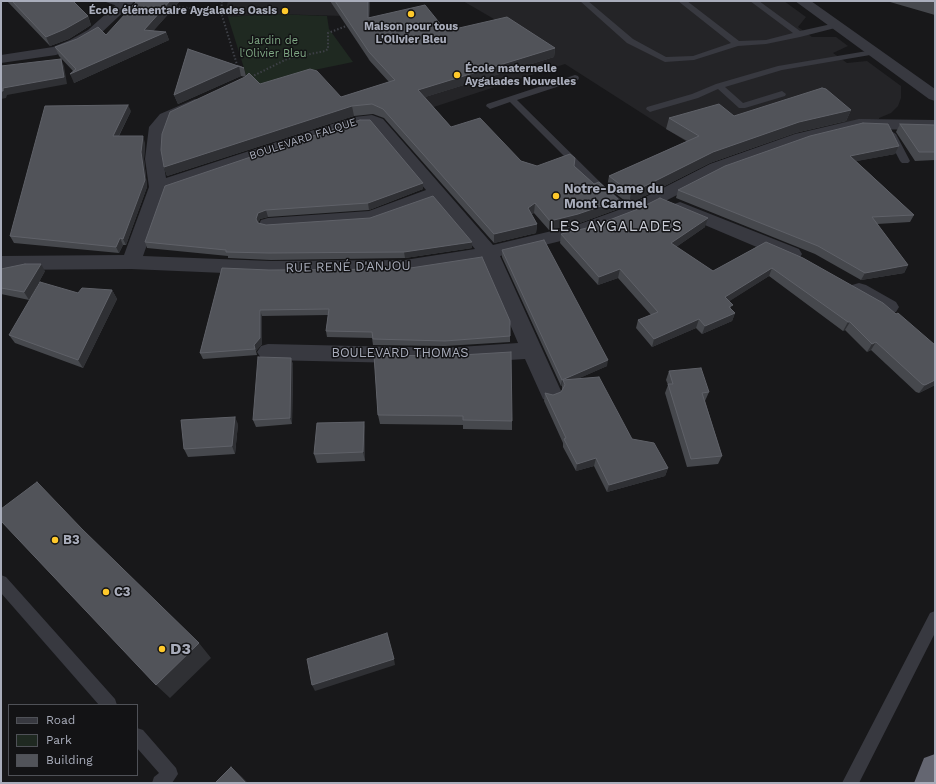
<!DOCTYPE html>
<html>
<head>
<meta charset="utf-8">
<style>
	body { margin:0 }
	#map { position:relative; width:936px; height:784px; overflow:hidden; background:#18181a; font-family:"Work Sans",sans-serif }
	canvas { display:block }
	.frame { position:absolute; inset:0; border:2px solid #a9adbb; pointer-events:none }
	.legend { position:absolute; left:8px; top:704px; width:130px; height:72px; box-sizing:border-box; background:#131315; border:1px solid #4f5157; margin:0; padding:5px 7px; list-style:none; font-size:12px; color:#a9adbb }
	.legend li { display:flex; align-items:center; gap:8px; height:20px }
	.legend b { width:20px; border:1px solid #4f5157 }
</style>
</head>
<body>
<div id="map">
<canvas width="936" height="784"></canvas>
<div class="frame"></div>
<ul class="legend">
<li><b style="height:5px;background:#383940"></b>Road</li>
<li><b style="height:11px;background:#1f2921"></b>Park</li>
<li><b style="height:11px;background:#515359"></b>Building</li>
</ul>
</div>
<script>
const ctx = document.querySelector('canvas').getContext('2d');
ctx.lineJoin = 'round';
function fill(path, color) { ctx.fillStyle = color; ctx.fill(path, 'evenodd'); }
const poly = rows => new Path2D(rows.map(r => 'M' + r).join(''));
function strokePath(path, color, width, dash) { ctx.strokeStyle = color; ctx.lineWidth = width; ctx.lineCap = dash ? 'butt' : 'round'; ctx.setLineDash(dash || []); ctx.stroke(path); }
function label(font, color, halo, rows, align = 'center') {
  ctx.font = font + ' "Work Sans",sans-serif'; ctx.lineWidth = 3; ctx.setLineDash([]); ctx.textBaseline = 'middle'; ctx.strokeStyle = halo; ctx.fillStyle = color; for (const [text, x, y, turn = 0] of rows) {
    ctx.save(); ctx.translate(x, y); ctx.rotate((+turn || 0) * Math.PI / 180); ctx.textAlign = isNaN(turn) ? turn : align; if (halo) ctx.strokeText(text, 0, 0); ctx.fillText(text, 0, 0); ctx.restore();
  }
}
fill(poly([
	[228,1,342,1,344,16,272,14,228,17,226,9],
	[463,1,784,1,806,17,798,27,812,37,836,37,848,46,833,53,847,63,867,61,901,86,901,98,898,106,891,113,879,118,879,119,842,123,801,132,721,159,715,160,565,64,388,122,394,87,368,59,506,26]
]), '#242427');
fill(poly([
	[272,14,327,16,329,29,353,62,290,75,272,88,248,81,228,17]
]), '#1f2921');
strokePath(poly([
	[222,1,221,12,238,68],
	[172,6,221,12],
	[251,77,287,59,325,51,328,49,328,33,349,25]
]), '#3e4047', 2, [1.5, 2]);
fill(poly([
	[103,1,115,1,127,6,123,8,103,1],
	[580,1,588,1,633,39,666,57,693,56,731,43,678,1,687,1,739,41,766,40,793,33,750,1,759,1,800,31,836,23,840,25,839,27,800,37,766,44,738,46,694,60,665,62,627,43,580,1],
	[873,50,877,52,876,54,782,70,725,87,743,103,782,91,786,94,785,96,745,108,739,108,718,89,698,98,653,111,650,112,646,109,647,107,692,94,716,84,778,66,873,50],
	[575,75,578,76,579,78,578,80,517,100,605,187,634,210,635,212,634,214,626,214,599,191,510,102,490,109,486,106,487,104,575,75],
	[891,131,896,134,910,161,908,163,902,163,900,161,886,134,891,131],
	[1,575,6,577,115,699,117,705,99,705,1,593,1,575],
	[935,611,935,633,859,783,842,783,930,613,935,611],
	[137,728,143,730,176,768,178,774,172,783,152,783,154,777,159,773,137,748,137,728]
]), '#383940');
fill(poly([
	[120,1,135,1,98,36,80,46,56,55,1,63,1,55,53,47,70,40,88,30,120,1],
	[795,1,811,1,935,89,935,101,929,99,795,1],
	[195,99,201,101,203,104,201,107,172,120,165,128,163,159,166,178,354,117,372,115,383,119,493,245,577,225,624,208,710,164,795,134,859,119,935,120,935,130,859,129,807,142,722,172,636,216,589,234,500,256,562,393,559,399,551,402,543,399,525,359,445,364,268,360,261,358,257,352,261,346,268,344,445,348,518,343,483,261,405,274,271,275,131,269,1,270,1,256,124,255,149,187,145,159,149,127,160,114,195,99],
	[361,125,371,125,426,190,369,211,268,218,261,220,259,224,261,228,268,230,371,223,434,200,475,249,405,260,271,261,143,256,166,191,361,125],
	[680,202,799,249,802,254,799,259,792,261,785,259,674,212,671,208,674,204,680,202],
	[859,283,866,285,896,302,899,307,896,312,889,314,882,312,852,295,849,290,852,285,859,283]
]), '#383940');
fill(poly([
	[935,754,935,783,914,783,924,758,935,754]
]), '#646671');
fill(poly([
	[7,1,73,1,88,16,91,25,69,39,50,46],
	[180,1,153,31,166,32,169,40,74,83,73,71,59,56,55,47,106,35],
	[330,1,370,1,369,17,446,31,555,48,554,57,425,97,451,127,521,161,537,166,574,166,594,184,619,200,618,209,577,224,549,230,534,213,531,214,537,224,536,233,494,243,384,118,373,114,354,116,167,176,164,167,246,77,241,76,178,104,174,95,188,49,244,68,246,76,260,84,341,97,389,82,370,61],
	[890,1,935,1,935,15,890,2],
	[851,110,846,121,795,133,710,163,629,204,607,187,609,176,687,141,666,129,669,118,734,116],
	[131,111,119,136,145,143,144,159,147,187,126,245,123,245,119,253,14,243,10,236],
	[900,124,935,125,935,160,915,161,896,132],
	[899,146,895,154,856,161,914,215,910,222,877,224,908,265,904,273,861,280,815,254,676,198,678,190],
	[423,183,423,189,369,210,268,217,260,219,258,223,266,225,472,242,472,248,405,258,271,260,228,258,228,256,147,248,145,242,165,186],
	[705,227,676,247,713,271,766,242,935,345,935,385,919,393,916,392,871,350,867,352,845,330,843,331,769,276,729,301,731,309,735,313,732,321,702,334,696,328,652,347,636,328,638,320,651,315,618,278,598,285,560,243,561,234],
	[502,250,607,366,577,379,632,439,668,468,665,476,607,492,594,466,576,471,563,447,563,443,544,401,545,393,553,395,561,392,562,390,562,386,561,386,502,257],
	[222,268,510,336,510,342,445,346,373,345,372,338,327,337,326,331,328,315,262,316,262,344,256,351,257,355,203,359,200,353],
	[1,269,45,271,29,300,1,294],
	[112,290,117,299,83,368,15,343,9,335,78,293],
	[374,355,512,421,512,430,463,429,463,425,380,424,378,415],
	[291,358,293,365,292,424,256,427,253,420],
	[669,371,709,392,705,401,722,456,718,464,687,467,665,393,668,385,666,380],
	[364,422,365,430,365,461,317,463,314,454],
	[238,424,235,454,188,457,184,449]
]), '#46484d');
fill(poly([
	[170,1,180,1,147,38,144,30],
	[368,1,370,1,369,27,368,18],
	[88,16,91,25,69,39,50,46,46,37],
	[166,32,169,40,74,83,70,74],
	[555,48,554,57,419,99,418,90],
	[61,59,64,66,67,84,7,95,6,98,1,99,1,91,3,88],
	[239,66,241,76,178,104,174,95],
	[128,105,131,111,115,143,113,136],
	[352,106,354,116,167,176,164,167],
	[851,110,846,121,795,133,710,163,629,204,631,193,713,152,799,122],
	[143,136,145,143,144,159,147,187,126,245,123,239,141,152],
	[899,146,895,154,847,163,850,156],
	[423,183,423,189,369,210,368,203],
	[619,200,618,209,577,224,549,230,550,221],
	[535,203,534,213,527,217,528,208],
	[266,210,268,217,260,219,258,225,256,219,258,213],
	[708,218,705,227,669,252,671,243],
	[537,224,536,233,494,243,494,234],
	[120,238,123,245,119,253,116,247],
	[472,242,472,248,405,258,404,252],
	[41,264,45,271,29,300,24,292],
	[908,265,904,273,861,280,865,273],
	[772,268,769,276,722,306,725,297],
	[620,269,618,278,598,285,599,277],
	[112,290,117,299,83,368,78,360],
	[260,310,262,316,262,344,256,351,254,345],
	[735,313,732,321,702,334,705,326],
	[699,319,696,328,652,347,654,339],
	[848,322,850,322,845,330,843,331],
	[876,342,871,350,867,352,872,344],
	[291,358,293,365,292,424,290,418],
	[608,360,607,366,564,385,563,380,562,386,561,386,562,380],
	[935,380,935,385,919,393,925,385],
	[235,417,238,424,235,454,232,446],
	[364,422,365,430,365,461,363,452],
	[596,458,594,466,576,471,577,464],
	[668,468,665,476,607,492,609,485],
	[199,643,211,658,170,698,156,685],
	[394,659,395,665,315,691,312,685],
	[231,767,242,777,248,783,246,783]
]), '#2f3034');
const building = poly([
	[12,1,73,1,88,16,65,29,46,37,12,1],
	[137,1,170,1,144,30,166,32,70,74,76,69,55,47,77,39,98,27,106,35,137,1],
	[335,1,368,1,368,18,425,5,446,31,507,17,555,48,418,90,451,127,480,118,521,161,537,166,570,154,575,158,574,166,594,184,599,182,619,200,578,214,550,221,535,203,528,208,537,224,494,234,383,109,372,104,352,106,164,167,161,150,162,134,170,112,245,77,249,73,260,84,310,69,317,71,341,97,395,80,369,52,335,1],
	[188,49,244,68,239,66,174,95,188,49],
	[61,59,64,77,3,88,3,91,1,91,1,66,61,59],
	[822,88,826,89,851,110,799,122,713,152,631,193,609,176,699,136,669,118,719,104,734,116,822,88],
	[128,105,113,136,143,136,141,152,145,180,123,239,120,238,116,247,10,236,45,106,128,105],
	[360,120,370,120,423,183,368,203,266,210,258,213,256,219,258,223,266,225,370,218,433,196,472,242,404,252,269,253,226,252,226,250,145,242,165,186,360,120],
	[863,123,888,124,899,146,850,156,914,215,872,217,908,265,865,273,818,246,678,190,725,166,810,136,863,123],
	[900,124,935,125,935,152,919,152,900,124],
	[660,198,708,218,671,243,713,271,766,242,803,258,883,303,896,314,898,313,935,345,935,380,925,385,922,384,876,342,872,344,850,322,848,322,772,268,725,297,733,305,729,307,735,313,705,326,699,319,654,339,638,320,658,312,620,269,599,277,561,234,591,227,638,209,660,198],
	[544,240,608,360,562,380,502,250,544,240],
	[482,257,510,321,510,336,445,341,373,339,372,332,326,331,329,309,260,310,260,338,254,345,255,349,200,353,222,268,269,270,404,269,482,257],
	[25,264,41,264,24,292,1,288,1,269,25,264],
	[40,282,78,293,82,288,112,290,78,360,9,335,40,282],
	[511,352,512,421,463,420,463,416,378,415,374,355,445,356,511,352],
	[258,357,291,358,290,418,253,420,258,357],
	[701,368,709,392,702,393,722,456,691,459,668,384,673,384,669,371,701,368],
	[599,377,632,439,654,443,668,468,609,485,596,458,577,464,564,439,566,438,545,393,553,395,561,392,565,385,563,380,599,377],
	[235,417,232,446,184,449,181,420,235,417],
	[364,422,363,452,314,454,317,423,364,422],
	[37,482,82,529,199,643,156,685,1,521,1,509,37,482],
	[387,633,394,659,312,685,307,659,387,633],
	[231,767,246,783,215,783,231,767]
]);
fill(building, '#515359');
strokePath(building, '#5f6168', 1);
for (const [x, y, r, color] of [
	[285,11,4,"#ffc92b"],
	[411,14,4,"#ffc92b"],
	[457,75,4,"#ffc92b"],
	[556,196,4,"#ffc92b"],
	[55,540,4,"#ffc92b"],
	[106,592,4,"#ffc92b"],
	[162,649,4,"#ffc92b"]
]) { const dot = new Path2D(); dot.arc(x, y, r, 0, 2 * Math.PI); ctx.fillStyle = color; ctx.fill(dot); strokePath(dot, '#131315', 1.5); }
label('bold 11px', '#a9adbb', '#131315', [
	["École élémentaire Aygalades Oasis",277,11],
	["Maison pour tous",411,27,"center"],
	["L'Olivier Bleu",411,40,"center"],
	["École maternelle",465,69,"left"],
	["Aygalades Nouvelles",465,82,"left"]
], 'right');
label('11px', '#7fa884', '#131315', [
	["Jardin de",273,41],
	["l'Olivier Bleu",273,54]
]);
label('11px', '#a9adbb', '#131315', [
	["BOULEVARD FALQUE",303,139,-18]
]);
label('bold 13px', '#a9adbb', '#131315', [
	["Notre-Dame du",564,189],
	["Mont Carmel",564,204],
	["B3",63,540],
	["C3",114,592]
], 'left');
label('13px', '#a9adbb', '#131315', [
	["RUE RENÉ D'ANJOU",348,267,-1],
	["BOULEVARD THOMAS",400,353]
]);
ctx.letterSpacing = '1px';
label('15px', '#cacdd7', '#131315', [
	["LES AYGALADES",616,227]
]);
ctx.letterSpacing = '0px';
label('bold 16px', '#a9adbb', '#131315', [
	["D3",170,649]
], 'left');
</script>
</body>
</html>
